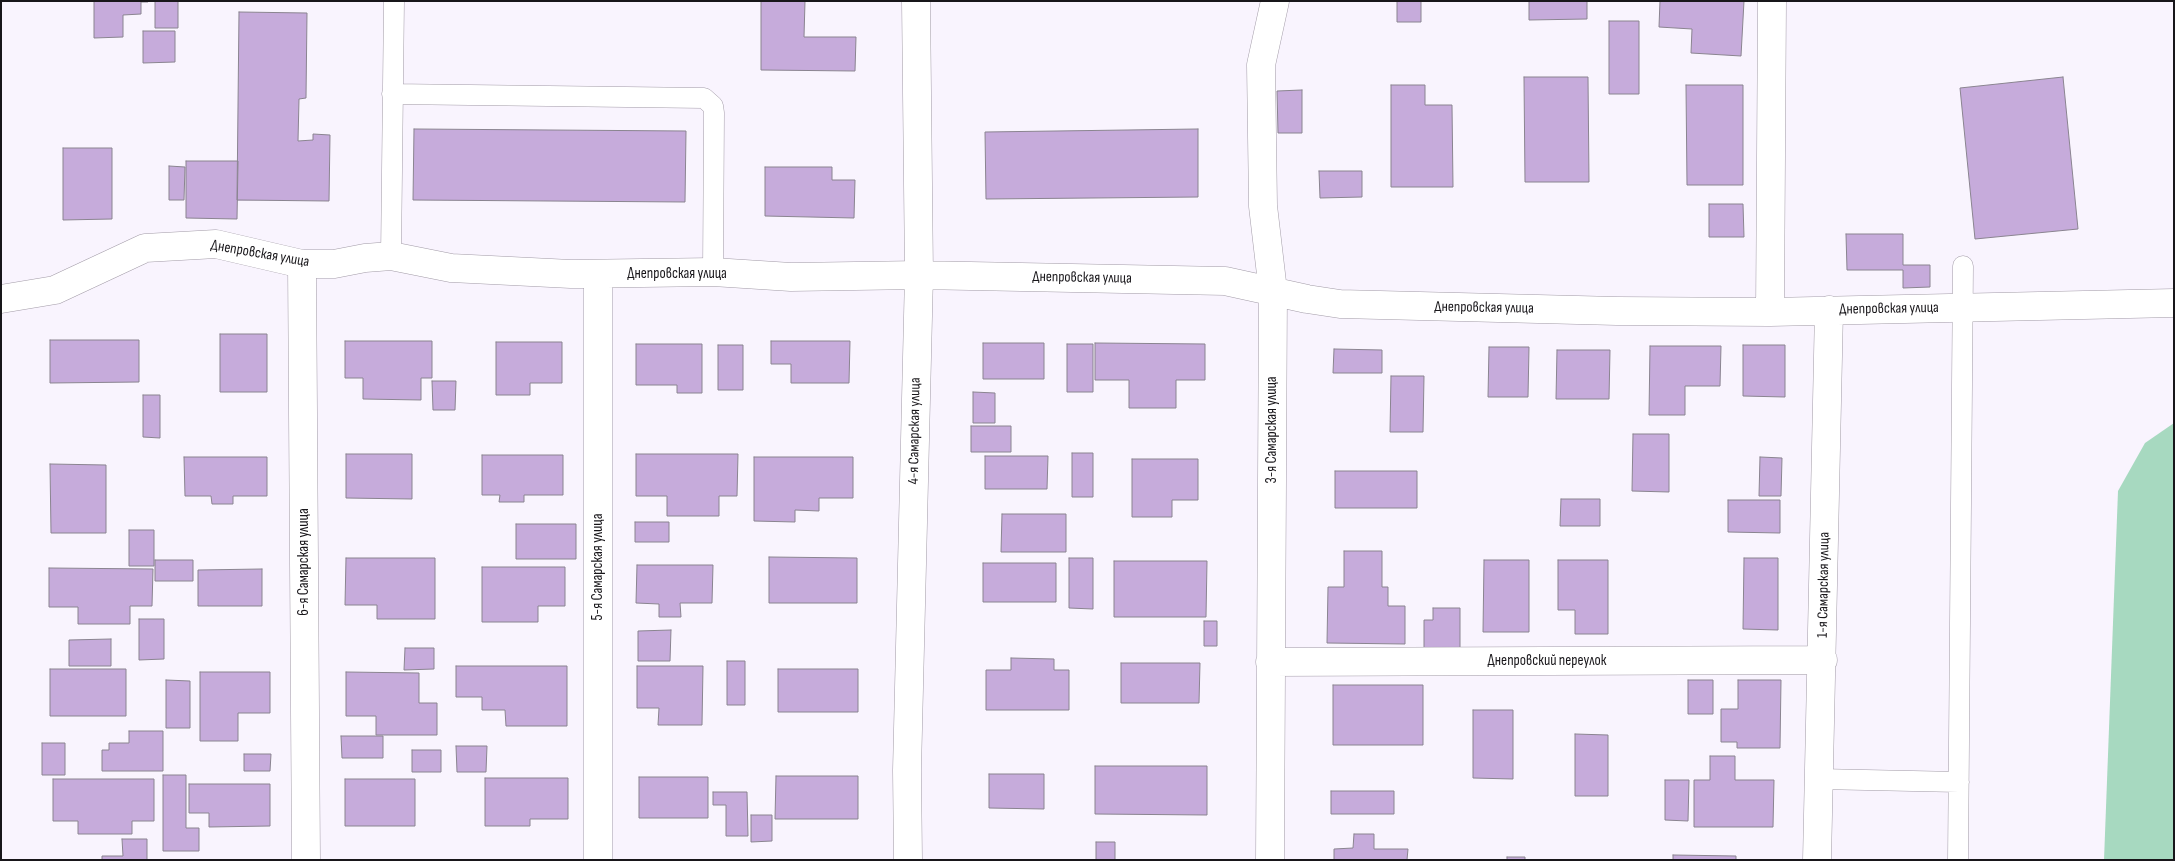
<!DOCTYPE html>
<html>
<head>
<meta charset="utf-8">
<style>
	body { margin:0 }
	#map { position:relative; width:2175px; height:861px; overflow:hidden; background:#f9f4fe; font-family:"Sofia Sans Condensed",sans-serif }
	canvas { display:block }
	.frame { position:absolute; inset:0; border:2px solid #18161a; pointer-events:none }
</style>
</head>
<body>
<div id="map">
<canvas width="2175" height="861"></canvas>
<div class="frame"></div>
</div>
<script>
const ctx = document.querySelector('canvas').getContext('2d');
ctx.lineJoin = 'round';
function fill(path, color) { ctx.fillStyle = color; ctx.fill(path, 'evenodd'); }
const poly = rows => new Path2D(rows.map(r => 'M' + r).join(''));
function strokePath(path, color, width, dash) { ctx.strokeStyle = color; ctx.lineWidth = width; ctx.lineCap = dash ? 'butt' : 'round'; ctx.setLineDash(dash || []); ctx.stroke(path); }
function label(font, color, halo, rows, align = 'center') {
  ctx.font = font + ' "Sofia Sans Condensed",sans-serif'; ctx.lineWidth = 4; ctx.setLineDash([]); ctx.textBaseline = 'middle'; ctx.strokeStyle = halo; ctx.fillStyle = color; for (const [text, x, y, turn = 0] of rows) {
    ctx.save(); ctx.translate(x, y); ctx.rotate((+turn || 0) * Math.PI / 180); ctx.textAlign = isNaN(turn) ? turn : align; if (halo) ctx.strokeText(text, 0, 0); ctx.fillText(text, 0, 0); ctx.restore();
  }
}
fill(poly([
	[2174,423,2174,860,2104,860,2118,491,2145,443]
]), '#a7d9c0');
const building = poly([
	[94,1,148,1,148,2,141,2,141,14,123,15,123,37,94,38,94,1],
	[155,1,178,1,178,28,155,28,155,1],
	[761,1,805,1,804,37,856,37,855,71,761,70,761,1],
	[1397,1,1421,1,1421,22,1397,22,1397,1],
	[1529,1,1587,1,1587,19,1529,20,1529,1],
	[1660,1,1744,1,1741,56,1691,53,1692,29,1659,27,1660,1],
	[239,12,307,13,306,98,299,99,298,141,313,140,313,134,330,135,329,201,237,200,239,12],
	[1609,21,1639,21,1639,94,1609,94,1609,21],
	[143,31,175,31,175,62,143,63,143,31],
	[1524,77,1588,77,1589,182,1525,182,1524,77],
	[2063,77,2078,229,1975,239,1960,88,2063,77],
	[1391,85,1425,85,1425,105,1452,105,1453,187,1391,187,1391,85],
	[1686,85,1743,85,1743,185,1687,185,1686,85],
	[1302,90,1302,133,1278,133,1277,91,1302,90],
	[414,129,686,131,685,202,413,200,414,129],
	[1198,129,1198,197,986,199,985,132,1198,129],
	[63,148,112,148,112,219,63,220,63,148],
	[186,161,238,161,237,219,186,218,186,161],
	[169,166,185,167,184,200,169,200,169,166],
	[765,167,832,167,832,180,855,180,854,218,765,216,765,167],
	[1319,171,1362,171,1362,197,1320,198,1319,171],
	[1709,204,1743,204,1744,237,1709,237,1709,204],
	[1846,234,1903,234,1903,265,1930,265,1930,287,1903,288,1903,270,1847,270,1846,234],
	[220,334,267,334,267,392,220,392,220,334],
	[50,340,139,340,139,382,50,383,50,340],
	[345,341,432,341,432,378,421,378,421,400,363,399,363,378,345,378,345,341],
	[771,341,850,341,849,383,791,383,791,364,771,364,771,341],
	[496,342,562,342,562,383,530,383,530,395,496,395,496,342],
	[983,343,1044,343,1044,379,983,379,983,343],
	[1095,343,1205,344,1205,380,1176,380,1176,408,1129,408,1129,380,1095,380,1095,343],
	[636,344,702,344,702,393,677,393,677,385,636,385,636,344],
	[1067,344,1093,344,1093,392,1067,392,1067,344],
	[718,345,743,345,743,390,718,390,718,345],
	[1743,345,1785,345,1785,397,1743,396,1743,345],
	[1650,346,1721,346,1720,386,1685,386,1685,415,1649,415,1650,346],
	[1489,347,1529,347,1528,397,1488,397,1489,347],
	[1334,349,1382,350,1382,373,1333,373,1334,349],
	[1557,350,1610,350,1609,399,1556,399,1557,350],
	[1391,376,1424,376,1423,432,1390,432,1391,376],
	[432,381,456,381,455,410,433,410,432,381],
	[973,392,995,393,995,423,973,423,973,392],
	[143,395,160,395,160,438,143,437,143,395],
	[971,426,1011,426,1011,452,971,452,971,426],
	[1633,434,1669,434,1669,492,1632,491,1633,434],
	[1072,453,1093,453,1093,497,1072,497,1072,453],
	[346,454,412,454,412,499,346,498,346,454],
	[636,454,738,454,737,496,719,496,719,516,667,516,667,496,636,496,636,454],
	[482,455,563,455,563,495,524,495,524,502,499,502,500,495,482,495,482,455],
	[985,456,1048,456,1047,489,985,489,985,456],
	[184,457,267,457,267,496,233,496,233,504,212,504,211,496,185,496,184,457],
	[754,457,853,457,853,498,819,498,819,511,795,510,795,522,754,521,754,457],
	[1760,457,1782,458,1781,496,1759,496,1760,457],
	[1132,459,1198,459,1198,500,1172,500,1172,517,1132,517,1132,459],
	[50,464,106,465,106,533,51,533,50,464],
	[1335,471,1417,471,1417,508,1335,508,1335,471],
	[1561,499,1600,499,1600,526,1560,526,1561,499],
	[1728,500,1780,500,1780,533,1728,532,1728,500],
	[1002,514,1066,514,1066,552,1001,552,1002,514],
	[635,522,669,522,669,542,635,542,635,522],
	[516,524,576,524,576,559,516,559,516,524],
	[129,530,154,530,154,566,129,566,129,530],
	[1344,551,1382,551,1382,587,1388,587,1388,606,1405,606,1405,644,1327,643,1328,587,1344,587,1344,551],
	[769,557,857,558,857,603,769,603,769,557],
	[346,558,435,558,435,619,377,619,377,605,345,605,346,558],
	[1069,558,1093,558,1093,609,1069,608,1069,558],
	[1744,558,1778,558,1778,630,1743,629,1744,558],
	[155,560,193,560,193,581,155,581,155,560],
	[1484,560,1529,560,1529,632,1483,632,1484,560],
	[1558,560,1608,560,1608,634,1575,634,1575,610,1558,610,1558,560],
	[1114,561,1207,561,1206,617,1114,617,1114,561],
	[983,563,1056,563,1056,602,983,602,983,563],
	[637,565,713,565,712,603,680,603,681,617,659,617,659,604,636,603,637,565],
	[482,567,565,567,565,606,538,606,538,622,482,622,482,567],
	[49,568,153,569,152,606,130,606,130,624,78,624,78,607,49,607,49,568],
	[262,569,262,606,198,606,198,570,262,569],
	[1433,608,1460,608,1460,648,1424,648,1424,620,1433,620,1433,608],
	[139,619,164,619,164,659,139,660,139,619],
	[1204,621,1217,621,1217,646,1204,646,1204,621],
	[671,630,670,661,638,661,638,631,671,630],
	[111,639,111,666,69,666,69,640,111,639],
	[405,648,434,648,434,669,404,670,405,648],
	[1011,658,1054,659,1054,670,1069,670,1069,710,986,710,986,670,1011,670,1011,658],
	[727,661,745,661,745,705,727,705,727,661],
	[1121,663,1200,663,1199,703,1121,703,1121,663],
	[456,666,567,666,567,726,506,726,505,710,482,710,482,697,456,697,456,666],
	[637,666,703,666,702,725,658,725,659,708,637,708,637,666],
	[50,669,126,669,126,716,50,716,50,669],
	[778,669,858,669,858,712,778,712,778,669],
	[200,672,270,672,270,713,238,713,238,741,200,741,200,672],
	[346,672,419,673,419,703,437,703,437,735,376,735,376,716,346,716,346,672],
	[166,680,190,681,190,728,166,728,166,680],
	[1688,680,1713,680,1713,714,1688,714,1688,680],
	[1738,680,1781,680,1780,748,1737,748,1737,742,1721,742,1721,709,1738,709,1738,680],
	[1333,685,1423,685,1423,745,1333,745,1333,685],
	[1473,710,1513,710,1513,779,1473,778,1473,710],
	[129,731,163,731,163,771,102,771,102,750,109,750,109,743,129,743,129,731],
	[1575,734,1608,735,1608,796,1575,796,1575,734],
	[341,736,383,736,383,758,342,758,341,736],
	[42,743,65,743,65,775,42,775,42,743],
	[456,746,487,746,486,772,457,772,456,746],
	[412,750,441,750,441,772,412,772,412,750],
	[244,754,271,754,270,771,244,771,244,754],
	[1710,756,1735,756,1735,780,1774,780,1773,827,1694,827,1694,780,1710,780,1710,756],
	[1095,766,1207,766,1207,815,1095,814,1095,766],
	[989,774,1044,774,1044,809,989,808,989,774],
	[163,775,186,775,186,828,199,828,199,851,163,851,163,775],
	[776,776,858,776,858,819,775,819,776,776],
	[639,777,708,777,708,818,639,818,639,777],
	[485,778,568,778,568,819,530,819,530,826,485,826,485,778],
	[53,779,154,779,154,821,132,821,132,834,78,834,78,821,53,821,53,779],
	[345,779,415,779,415,826,345,826,345,779],
	[1665,780,1689,780,1688,821,1665,820,1665,780],
	[189,784,270,784,270,826,209,827,209,813,189,813,189,784],
	[1331,791,1394,791,1394,814,1331,814,1331,791],
	[713,792,747,792,748,836,726,836,726,805,713,805,713,792],
	[751,815,772,815,772,841,751,842,751,815],
	[1354,834,1374,834,1374,849,1408,849,1407,860,1334,860,1334,849,1353,848,1354,834],
	[122,839,147,839,147,860,102,860,102,856,123,856,122,839],
	[1096,842,1115,842,1115,860,1096,860,1096,842],
	[1673,855,1736,856,1736,860,1673,860,1673,855],
	[1507,857,1525,857,1525,860,1507,860,1507,857]
]);
fill(building, '#c6abdb');
strokePath(building, '#8a8490', 1);
const lane = poly([
	[392,94,704,98,713,106,714,113,713,272],
	[391,256,394,1],
	[1819,779,1959,782],
	[1958,860,1963,266]
]);
const street = poly([
	[302,264,306,860],
	[1,299,55,290,145,248,216,244,302,264,334,264,365,258,391,256,451,268,571,274,713,272,791,277,919,275,1225,281,1307,299,1340,304,1617,311,1770,312,2174,303],
	[1770,312,1772,1],
	[1270,662,1823,660],
	[598,860,598,275],
	[908,860,907,770,919,275,916,1],
	[1270,860,1273,291,1263,206,1261,65,1275,1],
	[1817,860,1829,310]
]);
strokePath(lane, '#a29ba7', 21);
strokePath(street, '#a29ba7', 29);
strokePath(lane, '#fff', 20);
strokePath(street, '#fff', 28);
label('15px', '#18161a', '#fff', [
	["Днепровская улица",260,254,10],
	["Днепровская улица",677,274],
	["Днепровская улица",1082,278,1],
	["Днепровская улица",1484,308,1],
	["Днепровская улица",1889,309,-1],
	["3-я Самарская улица",1272,430,-90],
	["4-я Самарская улица",915,431,-89],
	["6-я Самарская улица",304,562,-90],
	["5-я Самарская улица",598,567,-90],
	["1-я Самарская улица",1824,585,-89],
	["Днепровский переулок",1547,661]
]);
</script>
</body>
</html>
